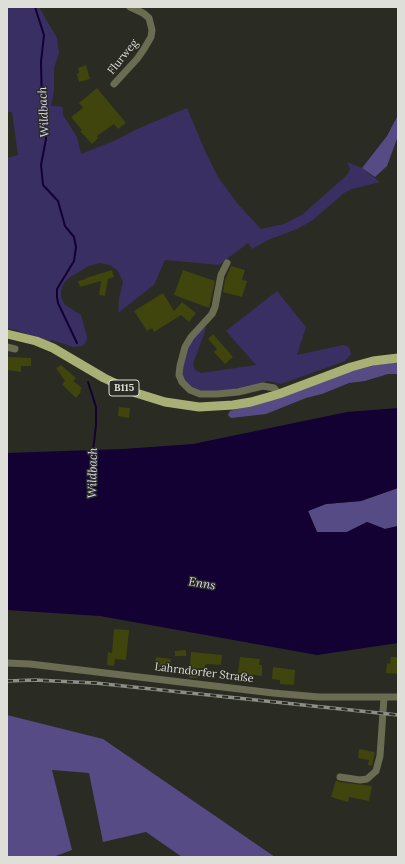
<!DOCTYPE html>
<html>
<head>
<meta charset="utf-8">
<style>
	body { margin:0 }
	#map { position:relative; width:405px; height:864px; overflow:hidden; background:#2a2b22; font-family:Lora,serif }
	canvas { display:block }
	.frame { position:absolute; inset:0; border:8px solid #dedfd9; pointer-events:none }
</style>
</head>
<body>
<div id="map">
<canvas width="405" height="864"></canvas>
<div class="frame"></div>
</div>
<script>
const ctx = document.querySelector('canvas').getContext('2d');
ctx.lineJoin = 'round';
function fill(path, color) { ctx.fillStyle = color; ctx.fill(path, 'evenodd'); }
const poly = rows => new Path2D(rows.map(r => 'M' + r).join(''));
function strokePath(path, color, width, dash) { ctx.strokeStyle = color; ctx.lineWidth = width; ctx.lineCap = dash ? 'butt' : 'round'; ctx.setLineDash(dash || []); ctx.stroke(path); }
function label(font, color, halo, rows, align = 'center') {
  ctx.font = font + ' Lora,serif'; ctx.lineWidth = 3; ctx.setLineDash([]); ctx.textBaseline = 'middle'; ctx.strokeStyle = halo; ctx.fillStyle = color; for (const [text, x, y, turn = 0] of rows) {
    ctx.save(); ctx.translate(x, y); ctx.rotate((+turn || 0) * Math.PI / 180); ctx.textAlign = isNaN(turn) ? turn : align; if (halo) ctx.strokeText(text, 0, 0); ctx.fillText(text, 0, 0); ctx.restore();
  }
}
fill(poly([
	[7,7,39,7,57,38,59,53,54,68,54,91,51,106,59,106,63,108,63,115,77,137,81,154,116,140,137,129,187,108,206,153,218,177,237,203,261,229,284,224,303,214,348,174,350,169,347,162,362,168,380,182,352,189,344,193,313,220,297,229,268,240,252,249,248,243,219,265,165,260,154,285,118,313,119,299,123,282,118,271,110,265,99,263,89,266,70,277,64,283,61,290,61,296,64,304,81,315,87,337,86,343,82,346,73,347,52,340,48,342,16,330,7,328,7,158,18,155,12,112,7,112],
	[277,291,306,327,297,355,343,345,349,347,351,354,345,361,281,384,268,381,245,388,208,392,187,387,181,372,188,343,205,326,206,328,203,337,193,364,195,370,201,373,256,365,226,331]
]), '#3a2f63');
fill(poly([
	[398,115,398,136,387,166,375,177,362,168,387,136],
	[398,362,398,374,388,374,365,381,349,383,322,394,306,398,266,414,231,418,228,415,230,411,280,398,345,373,376,365],
	[398,488,398,526,385,529,367,522,347,532,317,532,308,511,326,504,361,501],
	[7,715,103,739,275,857,182,857,146,832,103,842,89,773,52,770,72,850,53,857,7,857]
]), '#564b85');
fill(poly([
	[398,408,398,488,361,501,326,504,308,511,317,532,347,532,367,522,385,529,398,526,398,643,317,655,100,616,7,610,7,453,123,449,193,444,347,412]
]), '#130134');
strokePath(poly([
	[35,7,44,35,41,62,42,105,46,139,41,165,43,185,58,201,65,226,74,237,76,247,74,261,57,289,57,297,58,303,77,343],
	[88,382,96,407,96,425,93,451]
]), '#130134', 2);
fill(poly([
	[86,65,90,79,79,82,77,74,79,73,78,68],
	[97,88,126,123,118,129,114,124,97,136,98,138,92,144,80,131,82,130,71,117,83,108,79,103],
	[231,266,245,270,242,280,247,281,242,297,223,292,225,280],
	[112,270,114,277,108,279,105,296,99,295,101,281,80,287,78,281,86,279,86,278],
	[183,270,215,281,209,308,174,295],
	[163,293,174,311,182,302,196,313,189,322,181,315,154,332,152,328,147,331,134,311],
	[213,334,233,357,225,364,214,352,217,349,208,339],
	[7,357,31,358,31,366,21,366,21,372,7,370],
	[61,365,76,378,73,381,82,388,80,391,81,392,76,398,62,384,65,381,56,368],
	[119,407,130,408,129,418,118,416],
	[114,629,129,630,126,660,115,659,114,666,107,665,108,652,112,653],
	[186,650,186,656,175,656,175,651],
	[191,652,222,655,221,665,206,664,205,669,199,668,198,678,189,678],
	[156,657,171,659,169,672,154,669],
	[240,657,260,659,259,665,262,665,262,676,238,673],
	[391,657,398,657,398,674,386,673,387,663,390,664],
	[273,667,295,670,294,685,280,684,280,680,272,679],
	[359,749,375,752,372,766,368,765,369,760,358,758],
	[336,780,339,782,372,786,369,801,349,797,348,802,331,797]
]), '#40440d');
strokePath(poly([
	[114,84,137,59,144,49,151,37,152,30,149,18,143,13,130,7],
	[227,263,221,275,215,307,212,314,191,337,185,347,180,366,179,375,182,382,190,390,200,394,217,394,238,392,263,386,274,388,279,394],
	[7,347,15,349],
	[7,663,30,664,273,693,319,697,398,697],
	[340,777,360,780,367,779,376,771,380,756,384,697]
]), '#6a6d52', 7);
strokePath(poly([
	[7,334,36,341,53,348,104,378,136,393,165,402,199,407,233,405,251,402,279,394,351,367,373,361,398,358]
]), '#a9b076', 9);
const rail = poly([
	[7,681,35,680,95,683,398,715]
]);
strokePath(rail, '#8e8f88', 3.5);
strokePath(rail, '#2a2b22', 2, [6]);
for (const [x, y, w] of [
	[124,388,30]
]) { const box = new Path2D(); box.roundRect(x - w / 2, y - 8, w, 16, 3); ctx.fillStyle = '#2a2b22'; ctx.fill(box); strokePath(box, '#dedfd9', 1); }
label('bold 10px', '#dedfd9', null, [
	["B115",124,388]
]);
label('11px', '#dedfd9', '#2a2b22', [
	["Flurweg",123,57,-51],
	["Lahrndorfer Straße",204,673,7]
]);
label('italic 12px', '#dad6fa', '#2a2b22', [
	["Wildbach",44,112,-93],
	["Wildbach",93,473,-89],
	["Enns",202,584,9]
]);
</script>
</body>
</html>
